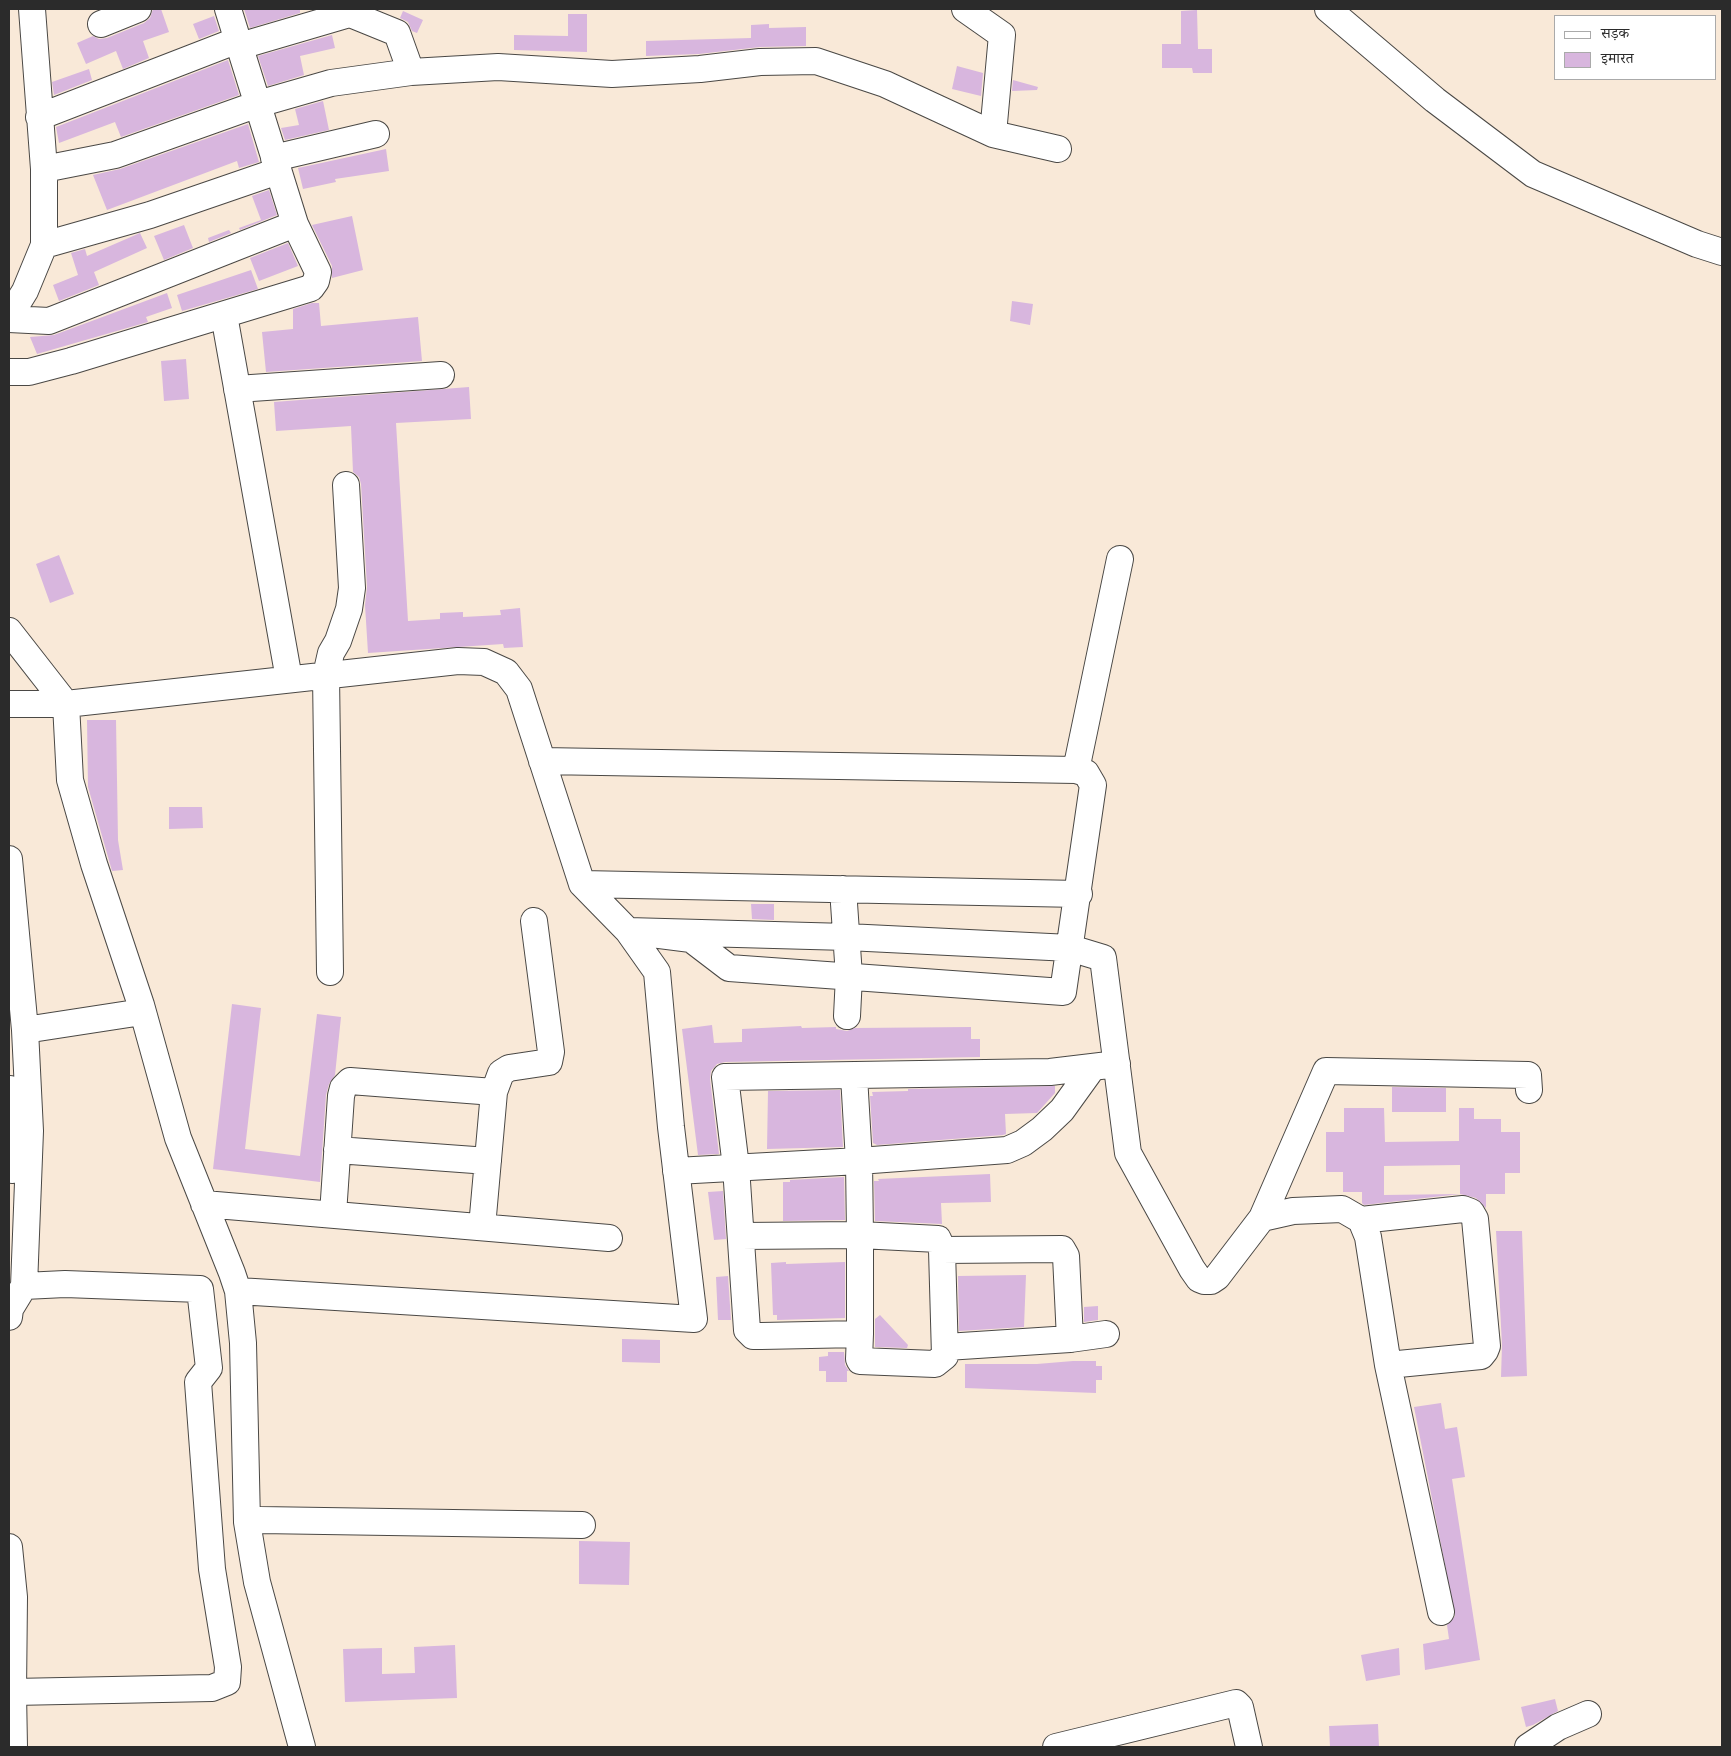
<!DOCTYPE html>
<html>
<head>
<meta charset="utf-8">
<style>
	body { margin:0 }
	#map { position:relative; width:1731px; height:1756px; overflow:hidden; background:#f9e9d8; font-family:"Gentium Book Plus","Noto Serif Devanagari",serif }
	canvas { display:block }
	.frame { position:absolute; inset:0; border:10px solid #2b2b2b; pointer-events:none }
	.legend { position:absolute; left:1554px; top:15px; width:162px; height:65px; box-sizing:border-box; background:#fff; border:1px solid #aaa; margin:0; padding:6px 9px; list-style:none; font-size:15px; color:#2b2b2b }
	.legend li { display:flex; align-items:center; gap:10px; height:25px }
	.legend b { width:25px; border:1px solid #aaa }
</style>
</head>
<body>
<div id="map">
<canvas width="1731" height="1756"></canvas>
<div class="frame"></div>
<ul class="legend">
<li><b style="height:6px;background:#fff"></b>सड़क</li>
<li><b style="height:14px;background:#d8b6de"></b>इमारत</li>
</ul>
</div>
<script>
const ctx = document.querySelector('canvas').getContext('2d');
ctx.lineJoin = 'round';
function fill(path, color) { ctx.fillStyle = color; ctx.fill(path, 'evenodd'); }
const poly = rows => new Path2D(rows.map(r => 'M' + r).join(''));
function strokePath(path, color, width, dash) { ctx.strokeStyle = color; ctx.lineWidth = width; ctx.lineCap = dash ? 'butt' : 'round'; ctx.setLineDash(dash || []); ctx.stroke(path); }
fill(poly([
	[153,9,161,9,169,32,143,41,149,58,123,69,116,51,86,64,77,43,93,36,99,39,107,38,144,23,150,18],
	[244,9,300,9,300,13,250,28],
	[1197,10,1198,49,1212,49,1212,73,1193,73,1192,68,1162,68,1162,44,1181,44,1181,11],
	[403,11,423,20,417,33,412,31,408,22,400,18],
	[568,14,587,14,587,52,514,50,514,35,568,36],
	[214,16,219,31,199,39,193,24],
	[769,24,769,28,806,27,806,46,760,47,699,54,646,56,646,41,751,38,751,25],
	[332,35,335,48,300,56,304,75,268,86,258,56],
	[228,60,239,95,121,137,115,122,59,143,56,127],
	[957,66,983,73,981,96,952,89],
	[89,69,92,80,54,95,52,82],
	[1013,80,1038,87,1037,90,1012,91],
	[323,101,329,130,285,140,281,128,299,125,295,109],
	[248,124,259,162,239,168,237,161,107,210,93,175,120,169],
	[386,149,389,171,335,179,336,182,303,189,298,168],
	[269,190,277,215,240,230,239,228,261,220,252,196],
	[352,216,363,270,332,278,332,266,312,225],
	[184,225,193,248,164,260,154,236],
	[229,230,231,233,209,242,208,238],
	[140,233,147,248,94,272,99,285,59,301,53,285,78,275,71,253,85,249,87,256],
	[288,243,298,266,259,281,250,258],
	[251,270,258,289,182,311,177,295],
	[167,293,172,308,146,317,148,322,37,354,30,337,54,335],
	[1012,301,1033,304,1030,325,1010,321],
	[312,303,319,303,321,326,418,317,422,361,266,372,262,332,293,329,293,309],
	[186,359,189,399,164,401,161,361],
	[469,387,471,419,396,423,408,621,440,619,440,613,463,612,463,617,501,615,500,610,520,608,523,647,504,648,503,644,368,653,365,605,367,587,361,484,359,477,353,472,351,426,276,431,274,402],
	[59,555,74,594,50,603,36,564],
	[87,720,116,720,118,840,123,870,112,871,88,787],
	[169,807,202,807,203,828,169,829],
	[751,904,774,904,774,920,752,919],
	[232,1004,261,1008,245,1149,300,1156,317,1014,341,1017,335,1075,329,1084,326,1095,320,1182,213,1169],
	[712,1025,714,1043,742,1042,742,1029,801,1026,802,1028,836,1027,836,1029,847,1031,855,1028,971,1027,971,1039,980,1039,980,1057,725,1062,717,1064,711,1071,710,1079,719,1154,698,1155,682,1029],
	[1055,1086,1055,1093,1037,1113,1005,1114,1006,1134,1003,1135,877,1145,873,1143,870,1096,873,1096,872,1092,908,1091,908,1089],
	[1392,1087,1446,1088,1446,1112,1392,1112],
	[840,1090,843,1147,767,1149,768,1091],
	[1344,1108,1384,1108,1385,1142,1459,1141,1459,1108,1474,1108,1474,1119,1501,1119,1501,1132,1520,1132,1520,1173,1505,1173,1505,1194,1486,1194,1486,1208,1476,1198,1460,1194,1460,1165,1384,1166,1384,1195,1460,1194,1364,1205,1362,1203,1362,1192,1343,1192,1343,1172,1326,1172,1326,1132,1344,1132],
	[990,1174,991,1202,941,1203,942,1224,875,1221,874,1181,879,1181,878,1179],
	[844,1177,845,1220,783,1221,783,1182,790,1182,790,1180],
	[723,1191,726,1239,714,1240,708,1192],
	[1496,1231,1522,1231,1527,1376,1501,1377,1502,1345],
	[786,1262,786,1264,845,1262,845,1318,777,1320,777,1315,773,1315,771,1263],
	[1026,1275,1024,1327,959,1331,958,1276],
	[728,1276,731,1320,718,1320,716,1277],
	[1098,1306,1098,1320,1084,1322,1084,1307],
	[880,1315,908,1345,907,1348,875,1347,875,1319],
	[622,1339,660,1340,660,1363,622,1362],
	[828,1352,844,1352,845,1365,849,1371,847,1371,847,1382,826,1382,826,1371,819,1371,819,1357,828,1356],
	[1073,1361,1096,1361,1096,1366,1102,1366,1102,1380,1096,1380,1096,1393,965,1388,965,1364,1037,1364],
	[1441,1403,1445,1429,1457,1427,1465,1477,1452,1479,1480,1660,1425,1670,1423,1644,1449,1639,1447,1625,1455,1616,1414,1407],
	[579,1541,630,1542,629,1585,579,1584],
	[455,1645,457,1698,345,1702,343,1649,382,1648,382,1674,415,1673,414,1647],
	[1399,1648,1400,1675,1366,1681,1361,1655],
	[1555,1699,1558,1711,1533,1725,1526,1727,1521,1707],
	[1378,1724,1379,1747,1330,1747,1329,1726]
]), '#d8b6de');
const minor = poly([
	[338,9,397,33,411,72],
	[965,9,1002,35,993,134],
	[1328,9,1435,100,1533,174,1697,244,1722,252],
	[101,24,138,9],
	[240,46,349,14],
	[39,117,238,40],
	[274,158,376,134],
	[44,169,115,155,258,104,331,83,411,72,498,67,612,74,700,69,760,62,816,61,885,84,993,134,1058,149],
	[44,245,150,215,278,171],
	[224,315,289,679],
	[9,317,25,291,44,245,44,169,32,9],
	[9,319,49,321,295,224],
	[9,372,29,372,71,361,311,288,316,281,318,272,295,224,228,9],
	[237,389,441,375],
	[9,631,66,704,70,780,94,864,141,1005,178,1138,232,1273,238,1291,243,1343,247,1522,257,1582,302,1747],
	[9,704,66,704,458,661,484,662,506,672,519,689,582,884,1079,894],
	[542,761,1076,770,1086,773,1093,785,1063,992,729,968,691,939,628,931,582,884],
	[1076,770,1120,559],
	[9,859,25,1030,30,1131,24,1286,10,1309,9,1317],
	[843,889,849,976,847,1016],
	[330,972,326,675,331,653,338,641,349,609,352,588,346,485],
	[25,1030,142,1012],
	[10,1089,12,1170],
	[337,1150,488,1161],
	[676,1171,859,1161,1007,1150,1023,1143,1042,1129,1062,1110,1093,1067],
	[204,1204,609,1238],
	[333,1214,341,1096,343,1088,350,1081,494,1092,501,1073,509,1068,549,1062,551,1052,534,921],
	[1262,1218,1293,1211,1342,1209,1361,1220,1368,1237,1388,1365,1441,1612],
	[1361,1220,1463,1209,1471,1212,1475,1219,1487,1346,1485,1351,1481,1356,1388,1365],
	[482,1227,494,1092],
	[741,1236,860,1235,938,1239,942,1250,945,1356,935,1364,860,1361,859,1359,860,1334,860,1235,859,1161,854,1076],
	[942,1250,1062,1249,1066,1256,1070,1339],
	[238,1291,694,1319,671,1127,657,972,628,931,847,937,1070,948,1103,958,1128,1153,1192,1269,1199,1279,1204,1281,1211,1281,1217,1277,1262,1218,1326,1071,1528,1075,1529,1090],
	[860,1334,761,1336,753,1336,747,1330,736,1167,725,1077,1050,1072,1117,1064],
	[946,1347,1070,1339,1106,1334],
	[247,1522,260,1520,582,1525],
	[9,1547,14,1597,13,1692,212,1688,227,1682,228,1667,212,1569,198,1382,209,1368,200,1289,65,1284,24,1286],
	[13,1692,14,1747],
	[1056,1747,1236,1703,1240,1707,1249,1747],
	[1528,1747,1558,1727,1588,1714]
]);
strokePath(minor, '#4a4845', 28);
strokePath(minor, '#fff', 26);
</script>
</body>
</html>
